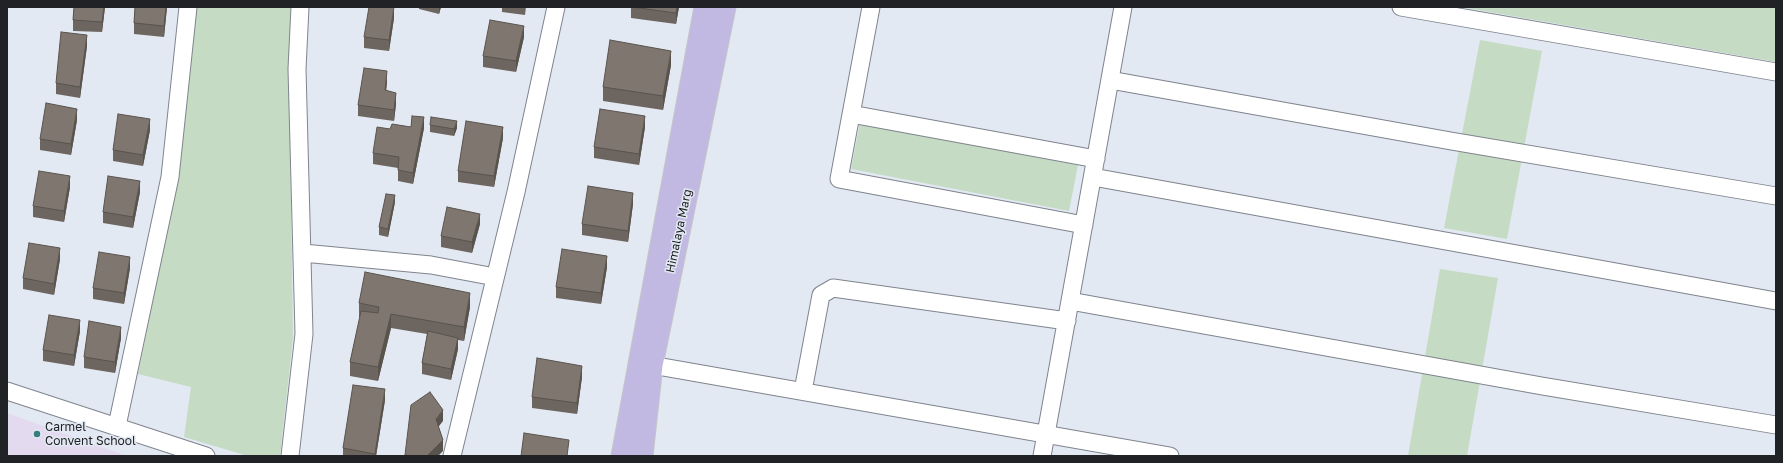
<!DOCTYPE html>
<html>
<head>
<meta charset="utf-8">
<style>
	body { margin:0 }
	#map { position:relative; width:1783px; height:463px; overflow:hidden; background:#e3e9f3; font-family:"Golos Text",sans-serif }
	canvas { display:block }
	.frame { position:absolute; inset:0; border:8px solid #202226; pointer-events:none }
</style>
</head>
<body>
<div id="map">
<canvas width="1783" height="463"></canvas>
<div class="frame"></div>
</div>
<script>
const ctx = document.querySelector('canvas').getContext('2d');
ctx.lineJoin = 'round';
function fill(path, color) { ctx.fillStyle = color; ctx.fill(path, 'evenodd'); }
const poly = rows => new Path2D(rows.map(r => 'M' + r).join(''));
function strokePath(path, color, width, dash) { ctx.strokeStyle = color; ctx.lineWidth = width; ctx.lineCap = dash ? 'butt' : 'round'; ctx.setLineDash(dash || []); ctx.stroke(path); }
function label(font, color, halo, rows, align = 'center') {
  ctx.font = font + ' "Golos Text",sans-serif'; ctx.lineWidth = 3; ctx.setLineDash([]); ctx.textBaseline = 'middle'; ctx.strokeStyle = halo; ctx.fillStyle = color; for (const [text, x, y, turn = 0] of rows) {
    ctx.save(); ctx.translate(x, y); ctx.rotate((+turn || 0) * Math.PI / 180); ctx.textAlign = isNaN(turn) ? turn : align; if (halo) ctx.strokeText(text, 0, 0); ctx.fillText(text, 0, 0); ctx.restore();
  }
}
fill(poly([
	[7,413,127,456,7,456]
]), '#e4daef');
fill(poly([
	[196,7,292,7,289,70,293,338,280,456,248,456,184,437,191,387,138,374,177,182],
	[1461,7,1776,7,1776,62],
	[1480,40,1542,51,1507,239,1444,228],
	[860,123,1078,165,1069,211,851,169],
	[1440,269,1498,278,1467,456,1408,456]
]), '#c5dbc3');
const minor = poly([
	[871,7,839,179,1084,225],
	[1401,7,1776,72],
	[1110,80,1451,141,1776,196],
	[851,114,1096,159],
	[1093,177,1776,301],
	[303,253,431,265,495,277],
	[1070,301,1542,386,1776,425],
	[640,363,1170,456],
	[7,391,206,456],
	[803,391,821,295,833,288,1067,321],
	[117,426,170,177,188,7],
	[290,456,304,334,297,69,300,7],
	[452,456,516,192,556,7],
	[1042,456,1123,7]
]);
const major = poly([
	[622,456,705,7],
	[642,456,652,365,725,7]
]);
strokePath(minor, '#7f848d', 19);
strokePath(major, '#c5c6c7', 23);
strokePath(minor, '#fff', 17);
strokePath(major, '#c2b9e2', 21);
fill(poly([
	[74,7,105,7,102,32,73,31,73,20],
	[135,7,167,7,164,37,134,34,134,23],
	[419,7,441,7,439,14,419,9],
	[502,7,526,7,525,15,502,12],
	[631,7,679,7,676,24,631,18],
	[394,18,389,51,364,48,364,37],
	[524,37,516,72,483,67,483,56],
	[87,46,80,98,56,94,56,83],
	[671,65,663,110,603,101,603,87],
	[387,82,386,91,396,104,394,121,358,116,358,105],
	[77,120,71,155,40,150,40,139],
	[430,125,457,128,454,136,430,132],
	[645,127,639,165,594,158,594,147],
	[424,128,413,184,398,181,398,168,373,164,373,153,390,129],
	[150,130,143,166,113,161,113,150],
	[503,138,494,187,458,182,458,171],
	[70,187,64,222,33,217,33,206],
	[140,192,133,228,103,223,103,212],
	[395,202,388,237,379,235,379,227],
	[633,204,628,242,582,235,582,224],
	[480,224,472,253,441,247,441,236],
	[60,259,54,295,23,289,23,278],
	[607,267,601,304,556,298,556,287],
	[130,268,124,304,93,299,93,288],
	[359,303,470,307,464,341,458,340,458,349,451,380,422,374,422,363,427,334,391,328,378,381,350,376,350,362,360,317,359,317],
	[80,331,74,366,43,361,43,350],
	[121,338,115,373,84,368,84,357],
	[582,377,577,414,532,408,532,397],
	[385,400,376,456,343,456,343,448]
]), '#6d655f');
fill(poly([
	[104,7,105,7,102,32,102,22],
	[166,7,167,7,164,37,164,26],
	[394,7,394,18,389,51,389,40],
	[439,7,441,7,439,14],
	[677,7,679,7,676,24,676,13],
	[524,26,524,37,516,72,516,61],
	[87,35,87,46,80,98,80,87],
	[671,51,671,65,663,110,663,96],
	[387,71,387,82,385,101,385,90],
	[396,93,396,104,394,121,394,110],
	[77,109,77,120,71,155,71,144],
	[645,116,645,127,639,165,639,154],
	[424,117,424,128,413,184,413,173],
	[150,119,150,130,143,166,143,155],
	[457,121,457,128,454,136,454,129],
	[503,127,503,138,494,187,494,176],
	[70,176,70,187,64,222,64,211],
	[140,181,140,192,133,228,133,217],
	[633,193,633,204,628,242,628,231],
	[395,195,395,202,388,237,388,229],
	[480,214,480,224,472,253,472,242],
	[60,248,60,259,54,295,54,284],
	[607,256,607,267,601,304,601,293],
	[130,257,130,268,124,304,124,293],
	[470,293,470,307,464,341,464,327],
	[391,314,391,328,378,381,378,367],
	[80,320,80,331,74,366,74,355],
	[121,327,121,338,115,373,115,362],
	[458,338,458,349,451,380,451,369],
	[582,366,582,377,577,414,577,403],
	[385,389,385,400,376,456,375,456],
	[443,410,443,421,436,430,436,419],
	[443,440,443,451,438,456,427,456]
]), '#59534e');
const building = poly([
	[74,7,104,7,102,22,73,20,74,7],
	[135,7,166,7,164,26,134,23,135,7],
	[369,7,394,7,389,40,364,37,369,7],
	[632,7,677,7,676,13,632,7],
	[490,20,524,26,516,61,483,56,490,20],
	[61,32,87,35,80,87,56,83,61,32],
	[610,40,671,51,663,96,603,87,610,40],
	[364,68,387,71,385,90,396,93,394,110,358,105,364,68],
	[46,103,77,109,71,144,40,139,46,103],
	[600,109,645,116,639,154,594,147,600,109],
	[118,114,150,119,143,155,113,150,118,114],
	[412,116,424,117,413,173,398,170,399,157,373,153,377,127,390,129,392,124,411,127,412,116],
	[431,117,457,121,454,129,430,125,431,117],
	[466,121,503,127,494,176,458,171,466,121],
	[39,171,70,176,64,211,33,206,39,171],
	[108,176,140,181,133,217,103,212,108,176],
	[588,186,633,193,628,231,582,224,588,186],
	[386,194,395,195,388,229,379,227,386,194],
	[447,207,480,214,472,242,441,236,447,207],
	[29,243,60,248,54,284,23,278,29,243],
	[562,249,607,256,601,293,556,287,562,249],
	[99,252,130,257,124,293,93,288,99,252],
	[365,272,470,293,464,327,391,314,378,367,350,362,361,311,378,313,379,307,359,303,365,272],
	[49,315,80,320,74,355,43,350,49,315],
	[89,321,121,327,115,362,84,357,89,321],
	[428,331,458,338,451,369,422,363,428,331],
	[537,358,582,366,577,403,532,397,537,358],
	[353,385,385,389,375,454,343,448,353,385],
	[430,392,443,410,436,419,443,440,427,456,414,456,405,455,411,405,430,392],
	[524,433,569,440,567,456,521,456,524,433]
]);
fill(building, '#7f766f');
strokePath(building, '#59534e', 1);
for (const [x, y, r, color] of [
	[37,434,4,"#367f7e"]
]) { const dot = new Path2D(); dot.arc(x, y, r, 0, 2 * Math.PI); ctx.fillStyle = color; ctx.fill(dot); strokePath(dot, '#e3e9f3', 1.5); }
label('12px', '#202226', '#e3e9f3', [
	["Himalaya Marg",679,231,-78]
]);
label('12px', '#202226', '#e3e9f3', [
	["Carmel",45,427],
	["Convent School",45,441]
], 'left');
</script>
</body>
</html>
